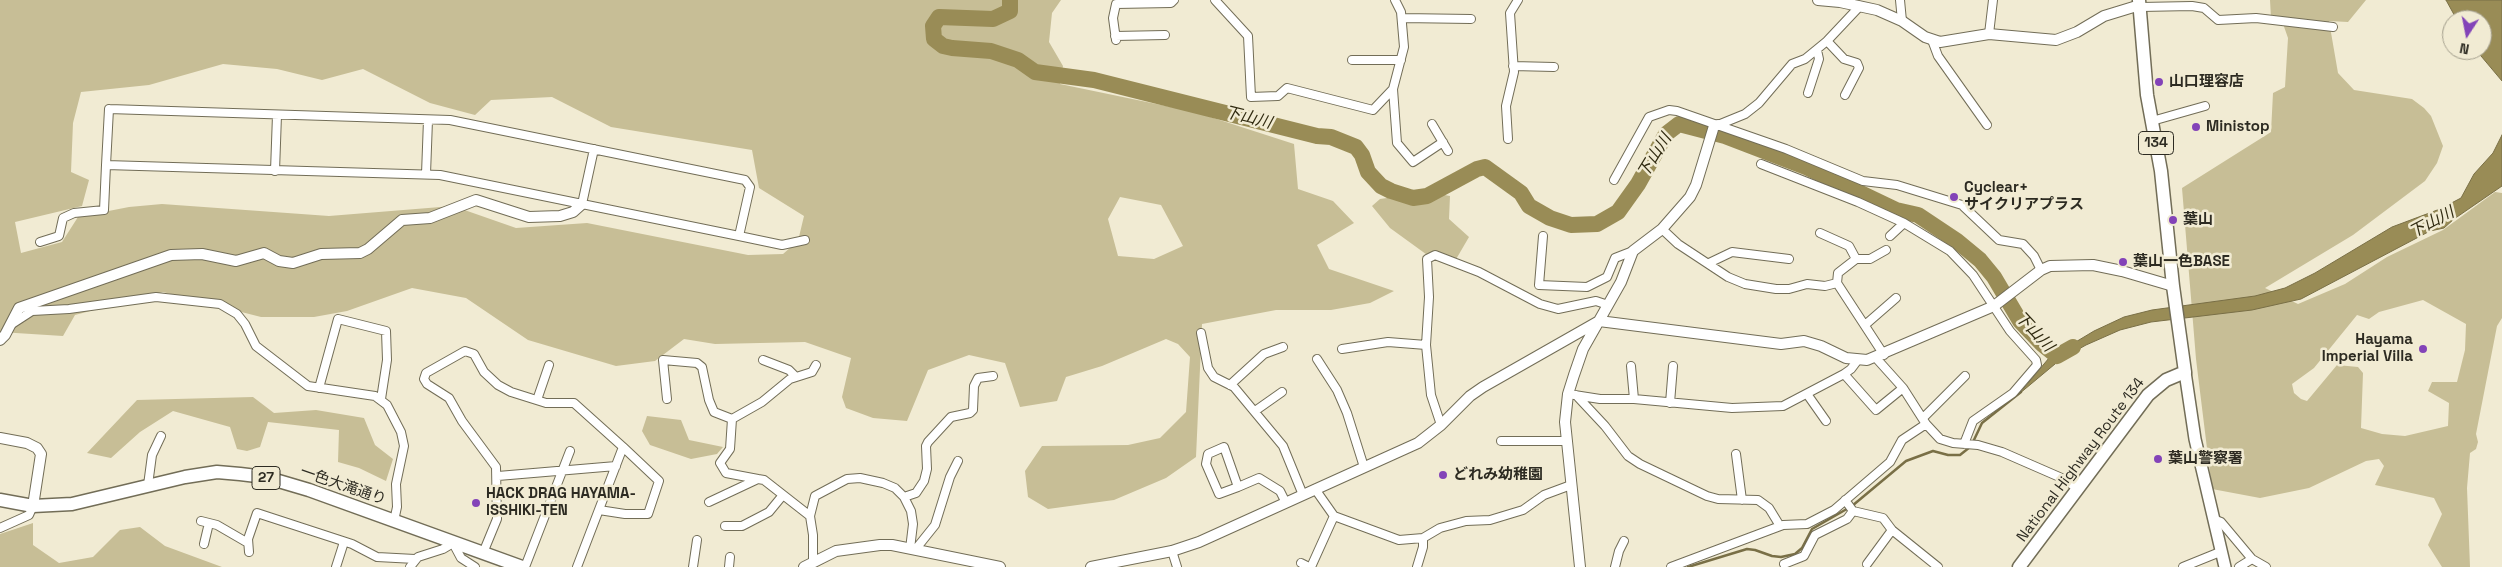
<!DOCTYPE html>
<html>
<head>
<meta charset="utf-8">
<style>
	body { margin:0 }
	#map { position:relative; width:2502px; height:567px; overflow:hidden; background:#f1ebd3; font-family:"Space Grotesk",sans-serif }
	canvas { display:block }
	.north { position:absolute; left:2442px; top:10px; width:50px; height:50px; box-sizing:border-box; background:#f1ebd3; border:1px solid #a39e8c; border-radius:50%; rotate:191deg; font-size:14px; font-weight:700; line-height:20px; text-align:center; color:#2d2b22 }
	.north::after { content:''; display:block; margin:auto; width:18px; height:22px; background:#8343b8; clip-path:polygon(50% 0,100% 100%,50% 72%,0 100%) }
</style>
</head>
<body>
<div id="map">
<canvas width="2502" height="567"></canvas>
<div class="north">N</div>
</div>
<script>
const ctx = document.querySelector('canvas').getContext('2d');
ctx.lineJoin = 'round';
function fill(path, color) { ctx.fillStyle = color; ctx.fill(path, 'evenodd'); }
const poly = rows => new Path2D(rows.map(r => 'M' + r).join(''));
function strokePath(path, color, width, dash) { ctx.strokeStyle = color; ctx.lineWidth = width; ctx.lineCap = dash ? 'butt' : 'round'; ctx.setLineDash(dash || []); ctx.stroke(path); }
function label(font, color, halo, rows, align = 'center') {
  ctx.font = font + ' "Space Grotesk","Noto Sans JP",sans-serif'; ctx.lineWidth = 5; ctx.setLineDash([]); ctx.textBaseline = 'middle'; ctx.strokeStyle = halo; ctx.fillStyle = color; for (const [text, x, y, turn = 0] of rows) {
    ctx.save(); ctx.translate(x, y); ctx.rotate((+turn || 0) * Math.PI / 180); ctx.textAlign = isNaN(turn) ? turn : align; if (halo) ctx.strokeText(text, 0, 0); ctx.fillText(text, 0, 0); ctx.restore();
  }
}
fill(poly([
	[0,0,1061,0,1052,13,1049,42,1063,66,1060,84,1195,112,1294,144,1298,189,1333,201,1354,223,1317,245,1329,269,1394,291,1370,303,1331,310,1276,310,1202,324,1196,457,1166,478,1114,500,1048,509,1028,497,1025,471,1042,446,1128,445,1160,438,1186,412,1190,357,1178,344,1166,339,1102,366,1066,377,1057,401,1020,407,1005,363,969,355,928,370,907,421,873,418,846,408,842,397,851,358,805,342,715,344,684,339,655,361,616,366,528,340,466,298,412,288,347,311,314,317,261,317,163,292,75,315,63,336,0,332],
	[223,64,277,69,322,80,363,69,430,103,475,115,491,100,552,97,611,127,752,150,759,188,804,216,798,241,783,254,748,255,587,223,516,228,453,206,329,216,162,204,129,207,78,217,62,242,21,253,15,222,82,206,89,180,71,172,73,123,81,92,149,85],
	[1120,197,1161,205,1183,246,1154,259,1118,256,1108,219],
	[2270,0,2366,0,2348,22,2329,21,2338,73,2354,90,2412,99,2424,108,2431,116,2443,146,2437,163,2425,181,2353,235,2265,288,2298,304,2345,284,2387,257,2443,230,2495,192,2502,193,2502,318,2497,326,2476,434,2478,442,2476,449,2470,453,2467,488,2470,567,2442,567,2428,545,2442,514,2434,498,2375,485,2384,466,2379,459,2366,461,2309,488,2260,498,2212,489,2196,359,2182,188,2271,132,2273,93,2285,87,2288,38,2281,18,2271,18],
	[2423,300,2466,324,2465,350,2457,382,2432,382,2428,391,2449,403,2448,426,2405,436,2382,434,2361,428,2363,373,2358,367,2337,365,2307,401,2301,399,2294,393,2292,384,2314,368,2357,315,2369,319,2379,312],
	[1428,192,1450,196,1449,219,1469,237,1455,261,1437,261,1430,257,1390,228,1372,206,1380,199],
	[253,397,274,413,316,410,364,418,375,445,393,459,386,481,359,468,338,462,339,430,268,422,260,447,247,451,237,449,230,427,173,411,140,432,111,458,87,453,137,400],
	[647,416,681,420,689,440,723,447,717,454,691,459,650,445,642,431],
	[33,523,33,545,59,563,93,557,120,530,140,527,165,546,222,567,0,567,0,534]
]), '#c7be96');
const water = poly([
	[2446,0,2502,0,2502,81,2476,50,2482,50,2482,20,2457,20,2446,0],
	[2502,135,2502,186,2454,219,2444,228,2430,231,2301,299,2252,310,2151,322,2120,330,2086,345,2061,359,2019,394,2049,358,2094,331,2124,317,2152,310,2255,296,2285,288,2315,273,2392,227,2440,209,2461,198,2474,174,2493,153,2502,135]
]);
fill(water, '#998c56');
strokePath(water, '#796f46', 1);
strokePath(poly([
	[1973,442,1982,423,2021,392],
	[1688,567,1747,549,1755,550,1772,556,1781,557,1795,554,1802,548,1812,529,1852,506,1906,461,1933,451,1948,455,1960,455,1970,447]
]), '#796f46', 2.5);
strokePath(poly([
	[1010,0,1010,11,993,19,939,17,933,26,934,39,943,46,952,48,991,51,1018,60,1035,72,1094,80,1317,136,1331,137,1356,147,1362,155,1368,172,1381,186,1391,191,1413,198,1427,196,1477,169,1485,167,1521,193,1529,206,1550,218,1571,225,1597,224,1618,212,1638,184,1666,134,1679,124,1725,136,1806,167,1896,210,1918,215,1957,241,1980,260,1994,277,2020,321,2042,344,2057,356,2073,347]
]), '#998c56', 16);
const minor = poly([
	[1215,0,1248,36,1251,97,1278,96,1287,88,1373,110,1393,89,1404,47,1401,12,1395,0],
	[1900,0,1902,21],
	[2141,7,2192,6,2204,8,2218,20,2256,18,2333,27],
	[1402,18,1471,19],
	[1989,34,1993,0],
	[1115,36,1165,35],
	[1116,40,1113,18,1116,4,1171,3,1174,0],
	[1932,40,1938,56,1987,125],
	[1827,41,1844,59,1857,63,1859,68,1845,95],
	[1352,60,1401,60],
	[1513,66,1554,67],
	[1393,89,1397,143,1413,162,1443,142],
	[1808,93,1819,59,1817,50],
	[109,109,450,120,745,180,750,187,739,236,440,175,106,165,109,109],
	[2152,121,2205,106],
	[1432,124,1448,151],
	[1718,125,1745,114,1759,103,1792,64,1805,59,1827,41,1860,6],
	[1508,139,1506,106,1514,72,1510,13,1518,0],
	[1761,164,1858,202,1904,223,1950,251,1973,275,2010,331,2036,360,2037,365,2013,393,1973,421,1964,444],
	[275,171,277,115],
	[426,174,428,120],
	[1614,180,1649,117,1669,110,1677,111,1786,149,1863,181,1897,185,1962,205,1999,240,2023,244,2034,256,2041,270],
	[582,204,594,149],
	[1662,229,1678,244,1728,277,1745,284,1776,289,1789,289,1807,284,1825,286,1837,283,1884,355],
	[1820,233,1849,246,1856,259],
	[739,236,782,245,805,240],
	[1543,236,1539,285,1587,287,1607,277,1615,258,1633,251],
	[1890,236,1904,223],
	[40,242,59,236,63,218,74,213,104,210,106,165],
	[1709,263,1732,252,1789,259],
	[1837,283,1838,273,1856,259,1870,259,1886,250],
	[12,324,32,311,69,309,156,297,220,304,237,314,245,324,256,346,308,386,375,396,387,405,401,432,404,446,396,484,397,507,394,521],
	[1865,325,1896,298],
	[1201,333,1208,368,1214,377,1234,387,1283,446,1303,495],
	[1342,349,1388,342,1426,345],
	[1876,358,1903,388,1926,424,1940,439,1953,443,1978,445,2002,452,2064,479,2078,489],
	[1317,359,1337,390,1347,413,1364,467],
	[763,360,789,370,796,377],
	[1631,366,1634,399],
	[1844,374,1876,410,1903,388],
	[1230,385,1264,354,1283,347],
	[319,388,338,319,386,331,387,360,381,399],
	[1568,394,1600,399,1634,399,1732,408,1783,406,1844,374,1851,369,1857,361],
	[1807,394,1826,421],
	[1576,395,1605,426,1628,456,1640,464,1707,496,1718,499,1758,500,1769,508,1780,526],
	[667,399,663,360,697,363,702,367,709,400,714,412,732,419,730,449,720,463,726,473,758,479],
	[537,400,549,365],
	[1670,403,1673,366],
	[1255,411,1282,392],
	[1924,417,1965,376],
	[732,419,762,402,790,379,812,372,816,365],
	[1441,425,1431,395,1426,345,1429,297,1427,259,1435,255,1479,272,1540,304,1558,309,1596,301,1608,305],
	[1501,441,1566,441],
	[1736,454,1742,500],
	[498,476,616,466],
	[148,485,152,455,161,436],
	[1238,487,1224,447,1208,454,1206,464,1219,494,1238,487,1259,478,1280,491,1286,503],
	[1315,489,1334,516,1399,540,1423,538,1423,547,1417,567],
	[904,497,916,493,924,481,927,469,926,446,928,442,951,417,970,413,973,410,974,386,978,378,993,376],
	[1845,500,1853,511,1883,518,1892,530,1938,567],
	[709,502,758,479,764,480,810,516],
	[599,510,625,514,648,514,659,481,623,447],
	[2213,519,2221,522,2252,559,2266,567],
	[201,521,217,525,248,543],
	[725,526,742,526,769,512,783,495],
	[0,528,29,515,33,506],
	[1423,538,1440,528,1466,521,1490,520,1523,510,1544,495,1571,485],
	[204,544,209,523],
	[915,550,935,525,950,477,958,461],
	[1172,551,1177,567],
	[249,552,248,539,257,513,352,544,377,557,415,559],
	[483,553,497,519,496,467,462,421,449,398,427,384,424,379,426,373,465,351,474,354,484,372,498,385,511,392,546,403,574,403,623,447,577,567],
	[813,561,813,535,810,516,815,496,847,479,860,478,883,483,895,488,904,497,911,511,913,524,910,549],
	[1301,563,1309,567],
	[1784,564,1804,556,1815,535,1847,519,1853,511],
	[1867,564,1892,530],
	[336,567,344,542],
	[410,567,418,557,443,549,453,543,461,558,475,567],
	[525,567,570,451],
	[693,567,697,540],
	[729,567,730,557],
	[1311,567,1334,516],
	[1615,567,1619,551,1624,541],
	[1671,567,1783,525,1807,524,1834,510,1890,462,1902,440,1926,424],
	[2183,567,2220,552],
	[2239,567,2252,559]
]);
const tertiary = poly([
	[1818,0,1840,2,1877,10,1902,21,1925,37,1940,42,1989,34,2056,40,2077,32,2104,16,2140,5],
	[0,340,5,335,19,308,171,255,202,254,236,261,264,253,279,261,293,263,321,254,360,253,368,249,402,220,430,218,476,200,529,217,560,216,573,212,582,204],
	[0,438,27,443,37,448,41,454,33,506],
	[804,567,836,551,880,545,892,545,1000,567],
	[1091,567,1172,551,1199,542,1418,443,1441,425,1470,396,1483,387,1599,321,1781,344,1804,341,1821,346,1846,358,1867,360,1994,306,2041,270,2050,266,2093,265,2122,271,2173,286],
	[1580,567,1565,422,1568,394,1574,375,1583,349,1621,282,1633,251,1662,229,1690,197,1696,185,1714,126,1718,125]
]);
const secondary = poly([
	[2185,372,2195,439,2225,567]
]);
const primary = poly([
	[0,500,33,506,72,504,185,477,217,472,240,474,265,477,309,490,522,567]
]);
const trunk = poly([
	[2019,567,2148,395,2166,380,2185,372,2173,286,2161,171,2147,95,2139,0]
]);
strokePath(minor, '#726d57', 10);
strokePath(tertiary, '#726d57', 12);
strokePath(secondary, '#726d57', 14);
strokePath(primary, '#726d57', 15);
strokePath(trunk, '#726d57', 15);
strokePath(minor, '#fff', 8);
strokePath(tertiary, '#fff', 10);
strokePath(secondary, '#fff', 11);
strokePath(primary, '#fff', 12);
strokePath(trunk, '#fff', 12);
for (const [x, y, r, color] of [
	[2159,82,5,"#8343b8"],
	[2196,127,5,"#8343b8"],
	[1954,197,5,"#8343b8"],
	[2173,220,5,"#8343b8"],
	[2123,262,5,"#8343b8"],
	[2423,349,5,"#8343b8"],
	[2158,459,5,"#8343b8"],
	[1443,475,5,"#8343b8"],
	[476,503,5,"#8343b8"]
]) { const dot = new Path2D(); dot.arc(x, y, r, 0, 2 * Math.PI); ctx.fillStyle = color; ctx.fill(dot); strokePath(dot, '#f1ebd3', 2); }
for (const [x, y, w] of [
	[2156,143,35],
	[266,478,28]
]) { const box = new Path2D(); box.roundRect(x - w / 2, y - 11.5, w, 23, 4); ctx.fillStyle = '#f1ebd3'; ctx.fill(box); strokePath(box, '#2d2b22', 1); }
label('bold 14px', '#2d2b22', null, [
	["134",2156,143],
	["27",266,478]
]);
label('bold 15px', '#2d2b22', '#f1ebd3', [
	["山口理容店",2169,82],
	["Ministop",2206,127],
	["Cyclear+",1964,188],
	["サイクリアプラス",1964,205],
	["葉山",2183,220],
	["葉山一色BASE",2133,262],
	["Hayama",2413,340,"right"],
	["Imperial Villa",2413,357,"right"],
	["葉山警察署",2168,459],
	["どれみ幼稚園",1453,475],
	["HACK DRAG HAYAMA-",486,494],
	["ISSHIKI-TEN",486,511]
], 'left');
label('15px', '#2d2b22', '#f1ebd3', [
	["National Highway Route 134",2081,460,-53],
	["一色大滝通り",343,486,19]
]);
label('italic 16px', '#302a10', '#f1ebd3', [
	["下山川",1248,118,14],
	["下山川",1655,156,-58],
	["下山川",2432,223,-28],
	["下山川",2034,332,47]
]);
</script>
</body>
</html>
